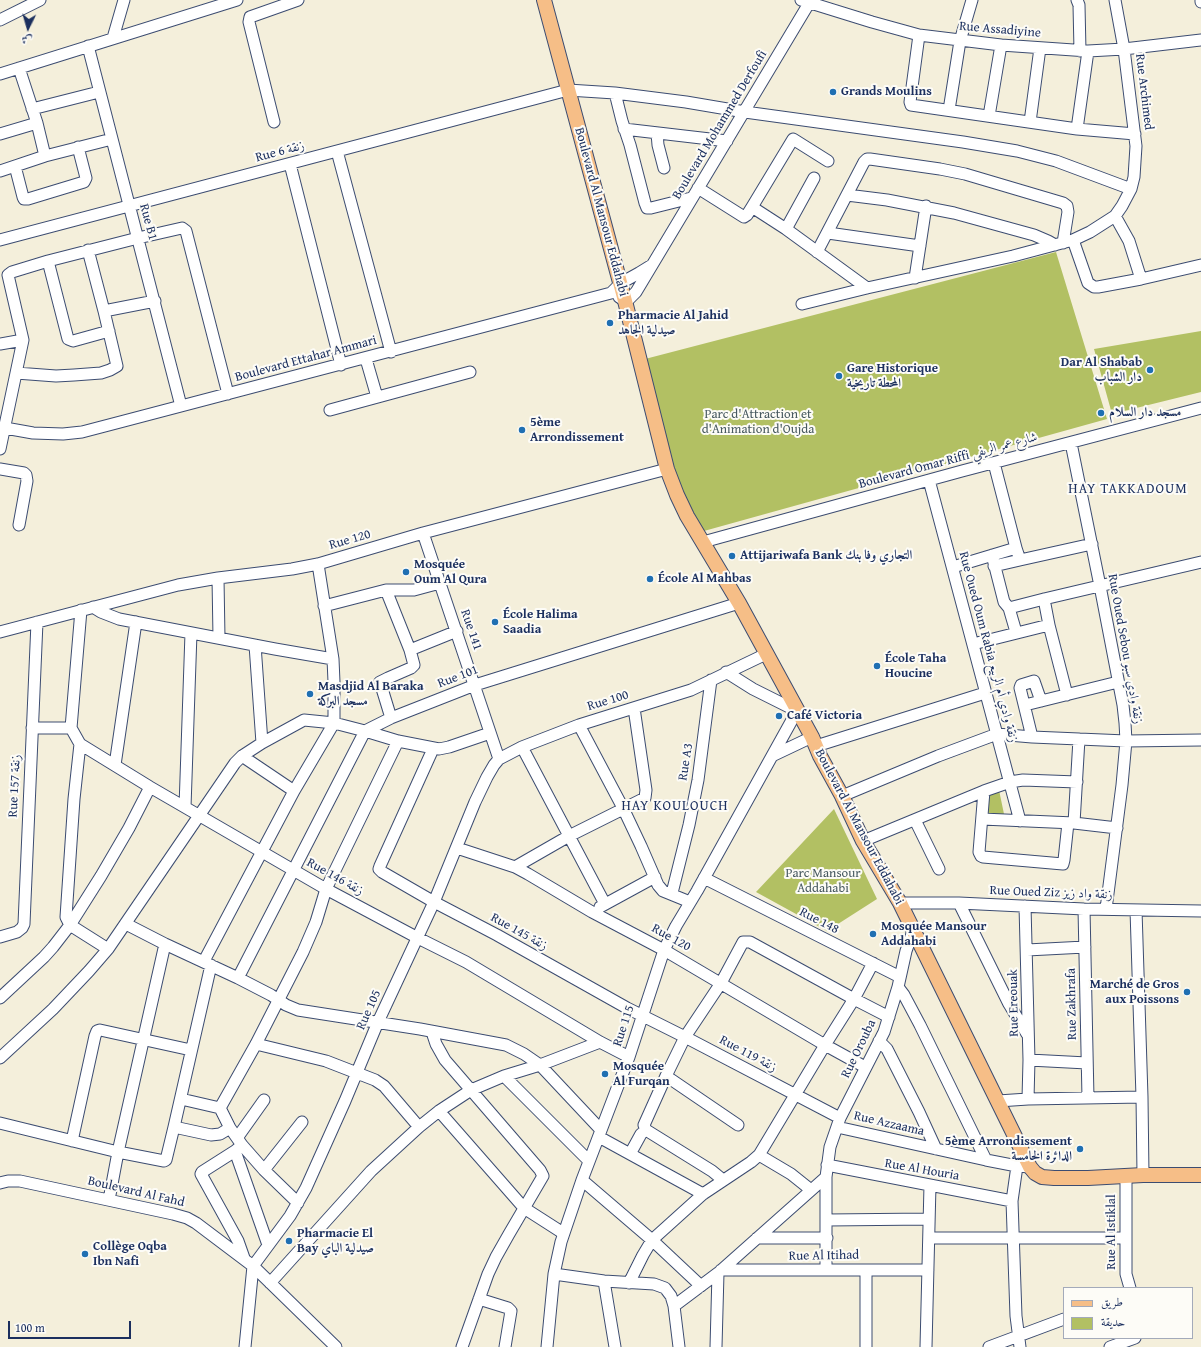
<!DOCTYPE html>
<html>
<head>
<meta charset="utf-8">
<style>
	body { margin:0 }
	#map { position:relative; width:1201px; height:1347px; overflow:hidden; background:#f4efdb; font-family:"Gentium Book Plus",Amiri,serif }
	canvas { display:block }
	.legend { position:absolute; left:1063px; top:1287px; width:130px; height:52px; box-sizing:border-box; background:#fdfcf7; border:1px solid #a3aaba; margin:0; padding:5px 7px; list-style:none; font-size:12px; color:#1b2f5e }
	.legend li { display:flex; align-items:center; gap:8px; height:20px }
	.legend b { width:20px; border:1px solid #a3aaba }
	.north { position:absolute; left:8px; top:8px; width:40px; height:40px; -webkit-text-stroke:3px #fdfcf7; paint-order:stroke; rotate:185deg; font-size:11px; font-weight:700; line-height:16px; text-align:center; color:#1b2f5e }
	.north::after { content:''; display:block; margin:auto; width:14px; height:18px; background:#1b2f5e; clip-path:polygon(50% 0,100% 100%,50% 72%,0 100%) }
	.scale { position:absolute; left:8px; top:1321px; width:123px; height:18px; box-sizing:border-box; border:2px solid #1b2f5e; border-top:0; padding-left:5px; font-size:12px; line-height:14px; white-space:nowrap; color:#1b2f5e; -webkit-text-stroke:3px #fdfcf7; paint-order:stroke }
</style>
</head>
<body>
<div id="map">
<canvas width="1201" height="1347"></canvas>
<ul class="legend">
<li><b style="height:5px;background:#f6be87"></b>طريق</li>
<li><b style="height:11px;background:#b2c063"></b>حديقة</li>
</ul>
<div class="north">ش</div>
<div class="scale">100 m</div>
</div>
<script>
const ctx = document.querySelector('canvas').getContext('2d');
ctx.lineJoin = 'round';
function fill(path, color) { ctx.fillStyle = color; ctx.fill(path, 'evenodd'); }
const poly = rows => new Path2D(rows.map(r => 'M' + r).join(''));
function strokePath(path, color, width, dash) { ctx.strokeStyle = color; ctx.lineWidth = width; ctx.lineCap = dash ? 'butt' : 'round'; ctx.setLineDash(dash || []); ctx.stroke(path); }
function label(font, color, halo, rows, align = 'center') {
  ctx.font = font + ' "Gentium Book Plus",Amiri,serif'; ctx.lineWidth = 4; ctx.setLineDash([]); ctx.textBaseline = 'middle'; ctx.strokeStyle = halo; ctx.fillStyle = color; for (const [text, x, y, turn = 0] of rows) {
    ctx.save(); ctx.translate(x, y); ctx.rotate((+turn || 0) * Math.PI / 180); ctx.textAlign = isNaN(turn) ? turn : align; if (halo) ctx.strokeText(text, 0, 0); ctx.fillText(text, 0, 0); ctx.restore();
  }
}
fill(poly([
	[1056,252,1107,419,704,531,683,501,673,468,645,359],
	[1201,331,1201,392,1112,414,1094,349],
	[999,790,1004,814,983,815,985,795],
	[834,809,877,899,827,931,756,892]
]), '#b2c063');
const minor = poly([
	[801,0,872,22,919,35,1001,45,1088,51,1124,49,1201,40],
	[1077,0,1079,5,1080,51],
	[1201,0,1201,2],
	[0,20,40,0],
	[919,35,910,102,911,105,1077,129,1135,134],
	[113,38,124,0],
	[88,46,181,406],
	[19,68,37,123,45,156],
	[0,74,237,0],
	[615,93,622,121,630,145,645,203,647,208,651,208,691,198],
	[32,109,99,92],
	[949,110,960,41,972,0],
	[989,116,1001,45],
	[274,122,249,22,250,17,298,0],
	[1030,122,1040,48],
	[624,129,727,141],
	[1077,129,1088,51],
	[657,133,658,145,664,168],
	[0,134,37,123],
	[337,151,391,352],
	[290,164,341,365],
	[15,166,23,197,24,199,28,199,84,182,86,178,78,147],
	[0,171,45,156,112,139],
	[698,188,744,217,747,215,752,207,793,139,828,161],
	[847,195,887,200,954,213,1034,235,1048,241,1055,245],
	[752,207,786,229,867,288],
	[1115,216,1129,241,1141,279],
	[786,229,814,178],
	[828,233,920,246],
	[0,240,568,90,615,93,686,102,745,112,963,142,1017,151,1056,161,1131,189],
	[1073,240,1088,283,1094,287,1098,287,1141,279,1201,265],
	[817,252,864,162,867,159,870,159,940,169,965,174,1063,203,1067,206,1068,212,1063,243],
	[48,261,68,339,73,341,109,331],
	[915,278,926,206],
	[619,297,625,301,629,299,636,292,642,282,811,0],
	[802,304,867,288,1013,256,1073,240,1090,232,1115,216,1122,206,1131,189,1134,177,1136,146,1124,49,1115,0],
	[104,311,155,301],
	[0,344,23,340],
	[366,359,377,397],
	[16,373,56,376,74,375,101,373,110,370,117,366,104,311,88,250],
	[330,410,470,372],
	[5,428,33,433,63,434,82,432,124,421,611,293,621,283,639,273,652,265],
	[1071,443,1100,586,1123,705,1125,723,1126,741,1122,785,1106,909],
	[0,449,23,340,8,275,12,272,48,261,138,238,182,228,186,231,228,394],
	[994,463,1016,548],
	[0,469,24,473,26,475,27,481,19,525],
	[929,480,1020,821],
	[423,533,499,759],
	[703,542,962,471,1201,408],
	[992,555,1004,602,1009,608],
	[994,566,1020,560],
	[953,567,1016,548,1020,560,1092,544],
	[218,578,219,638],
	[386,590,410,650,414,665,411,668,388,678,380,682,391,718],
	[1044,599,1201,562],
	[324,606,386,590,414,590,440,583],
	[93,607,101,612,119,619,275,649,333,659],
	[1049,625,1067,695],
	[0,632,178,585,218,578,292,569,318,564,423,533,667,469],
	[973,644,1049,625,1044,599,1009,608,1016,632],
	[255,645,262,743],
	[410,650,457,631],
	[1025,705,1118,682],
	[579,725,623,808,641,846,658,885,663,891,690,902],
	[32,728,71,728],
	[71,728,80,744,150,787,326,889,418,938,466,962,600,1042,629,1057],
	[71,728,81,610],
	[1032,737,1020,688,1021,685,1034,681,1041,701],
	[80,744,74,799,66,917,70,925,108,949],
	[816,746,985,693],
	[522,747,605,904],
	[433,749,380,866,379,869,382,872,434,902,497,935,627,1008,685,1037,840,1118],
	[242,756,294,791],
	[772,756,812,737],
	[115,765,136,622],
	[984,791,979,852,981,856,983,857,1063,864,1064,860,1068,823],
	[842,796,938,756,997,734,1032,737,1126,741,1201,740],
	[185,807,191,633],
	[982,819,1074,823,1117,828],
	[915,820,939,869],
	[1074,823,1079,739],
	[863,841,984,791,1010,782,1023,780,1077,782],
	[457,848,515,867,528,874,592,912,664,950,825,1045,865,1067],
	[515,867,569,836,645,798,646,790,634,708],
	[704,878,900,977],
	[672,893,689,825,698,780,711,680],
	[900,903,959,903,1084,909,1201,911],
	[959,903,1009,1004,1027,1034],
	[1025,906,1029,1060,1028,1099],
	[600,907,655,877],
	[1084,909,1088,1098],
	[1136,910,1142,1097,1143,1175],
	[126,924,165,944,238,978,271,995,286,1005,298,1010,420,1029,506,1045,524,1054,540,1065,601,1130],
	[0,937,17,932,22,928,24,924,37,622],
	[1027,950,1085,947],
	[204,961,294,791,334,723,334,682,333,659,318,564],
	[238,978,365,731,398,741,439,749,449,747,490,733],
	[898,987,904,995,920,1025,986,1160],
	[0,998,44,957,53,947,70,925,101,876,129,828,150,787],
	[432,1032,436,1044,445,1060,540,1170,543,1176,509,1234,496,1257,488,1274,462,1347],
	[879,1041,887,1049,919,1112,936,1149],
	[256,1044,326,1061,375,1080,384,1086,419,1127],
	[0,1058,53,1009,89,971,108,949,235,763,242,756,262,743,304,720,334,723,365,731,391,718,475,685,739,603],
	[1029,1060,1087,1063],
	[504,1076,589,1161],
	[666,1076,738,1125],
	[181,1099,220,1108],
	[998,1101,1028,1099,1142,1097],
	[220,1108,256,1044,303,952,316,922,326,889,398,741],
	[220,1108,230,1128,242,1145,264,1170,298,1203],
	[439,1111,524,1208,563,1233],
	[0,1123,118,1152,164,1161,166,1160,174,1127,211,965],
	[174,1127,211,1135,220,1134,230,1128],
	[837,1127,986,1160,1017,1166,1030,1167],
	[599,1137,703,1194],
	[237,1138,264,1100],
	[72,1141,95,1036,97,1031,100,1030,191,1050],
	[241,1146,235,1151,268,1245],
	[235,1151,202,1172,201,1174,238,1241,244,1258],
	[630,1154,641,1134,646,1130],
	[759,1155,791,1174,811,1190],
	[827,1165,1012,1201],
	[1017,1166,1012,1201,1016,1316,1020,1347],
	[264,1170,302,1122],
	[1126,1175,1126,1274,1130,1288],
	[582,1180,652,1240,701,1286],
	[723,1180,712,1171,646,1130,644,1125,666,1076,685,1037,721,983,743,942,750,942,854,999,889,1017],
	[0,1183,8,1181,20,1181,173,1214,187,1218,196,1223,253,1266,336,1347],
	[109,1200,118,1152,165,944],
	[827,1220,929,1219],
	[757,1238,827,1238],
	[929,1238,1126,1238],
	[253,1266,290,1216,306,1188,345,1101,378,1022,434,902,475,802,487,777,494,765,499,759,522,747,579,725,691,690,766,654],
	[721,1270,928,1270],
	[826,1270,826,1177,830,1147,840,1118,884,1032,898,987,906,951,913,931],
	[554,1274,604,1281,654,1284,665,1288,671,1296,674,1306,679,1347],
	[604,1281,615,1347],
	[270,1283,371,1171,419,1127,439,1111,471,1090,504,1076,540,1065,600,1042],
	[629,1283,643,1255,652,1240,703,1194,751,1162,759,1155,825,1045,854,999,873,963],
	[479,1299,508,1308,511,1311,505,1347],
	[674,1306,718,1273,826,1177],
	[245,1347,253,1266],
	[547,1347,554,1274,561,1242,582,1180,629,1057,664,950,676,926,697,891,797,711,753,689,726,672],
	[716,1347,718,1273],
	[866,1347,866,1270],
	[926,1347,930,1185],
	[989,1347,1064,1319],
	[1110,1347,1135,1338]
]);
const major = poly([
	[544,0,625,301,667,469,677,495,687,516,739,603,812,737,820,756,842,796,863,841,900,903,1030,1167,1035,1173,1042,1177,1054,1178,1088,1178,1143,1175,1201,1175]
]);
strokePath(minor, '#3c4c71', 13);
strokePath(major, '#3c4c71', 16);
strokePath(minor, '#fff', 11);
strokePath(major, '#f6be87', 14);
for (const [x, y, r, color] of [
	[833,92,4,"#1f6fb2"],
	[610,323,4,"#1f6fb2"],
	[1150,370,4,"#1f6fb2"],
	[839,376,4,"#1f6fb2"],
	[1101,413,4,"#1f6fb2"],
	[522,430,4,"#1f6fb2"],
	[732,556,4,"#1f6fb2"],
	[406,572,4,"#1f6fb2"],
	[650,579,4,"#1f6fb2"],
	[495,622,4,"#1f6fb2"],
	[877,666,4,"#1f6fb2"],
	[310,694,4,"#1f6fb2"],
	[779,716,4,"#1f6fb2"],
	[873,934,4,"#1f6fb2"],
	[1187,992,4,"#1f6fb2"],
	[605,1074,4,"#1f6fb2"],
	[1080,1149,4,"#1f6fb2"],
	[289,1241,4,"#1f6fb2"],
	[85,1254,4,"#1f6fb2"]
]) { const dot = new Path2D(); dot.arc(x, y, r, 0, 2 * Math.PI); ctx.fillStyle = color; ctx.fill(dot); strokePath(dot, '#fdfcf7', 1.5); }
label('13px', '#1b2f5e', '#fdfcf7', [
	["Rue Assadiyine",1000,30,5],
	["Rue Archimed",1144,92,83],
	["Boulevard Mohammed Derfoufi",720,125,-59],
	["Rue 6 زنقة",280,152,-15],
	["Boulevard Al Mansour Eddahabi",601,212,75],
	["Rue B1",148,222,75],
	["Boulevard Ettahar Ammari",306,359,-15],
	["Boulevard Omar Riffi شارع عمر الريفي",948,461,-15],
	["Rue 120",350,540,-16],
	["Rue 141",471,630,71],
	["Rue Oued Oum Rabia زنقة وادي أم الربيع",988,647,75],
	["Rue Oued Sebou زنقة وادي سبو",1125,649,80],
	["Rue 101",458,677,-21],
	["Rue 100",608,701,-17],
	["Rue A3",686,762,-81],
	["Rue 157 زنقة",15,786,-87],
	["Boulevard Al Mansour Eddahabi",859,827,62],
	["Rue 146 زنقة",335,877,29],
	["Rue Oued Ziz زنقة واد زيز",1051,893,2],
	["Rue 148",819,921,27],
	["Rue 145 زنقة",519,932,29],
	["Rue 120",671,938,29],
	["Rue Ereouak",1014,1003,-91],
	["Rue Zakhrafa",1072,1004,-91],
	["Rue 105",369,1010,-66],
	["Rue 115",624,1026,-72],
	["Rue Orouba",859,1049,-64],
	["Rue 119 زنقة",748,1054,28],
	["Rue Azzaama",889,1124,13],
	["Rue Al Houria",922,1170,10],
	["Boulevard Al Fahd",136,1192,13],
	["Rue Al Istiklal",1112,1232,-90],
	["Rue Al Itihad",824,1256,-1]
]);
label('bold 13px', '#1b2f5e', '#fdfcf7', [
	["Grands Moulins",841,92],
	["Pharmacie Al Jahid",618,316],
	["صيدلية الجاهد",618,331],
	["Dar Al Shabab",1142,363,"right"],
	["دار الشباب",1142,378,"right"],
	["Gare Historique",847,369],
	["المحطة تاريخية",847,384],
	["مسجد دار السلام",1109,413],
	["5ème",530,423],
	["Arrondissement",530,438],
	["Attijariwafa Bank التجاري وفا بنك",740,556],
	["Mosquée",414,565],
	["Oum Al Qura",414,580],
	["École Al Mahbas",658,579],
	["École Halima",503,615],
	["Saadia",503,630],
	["École Taha",885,659],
	["Houcine",885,674],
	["Masdjid Al Baraka",318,687],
	["مسجد البركة",318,702],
	["Café Victoria",787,716],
	["Mosquée Mansour",881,927],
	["Addahabi",881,942],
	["Marché de Gros",1179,985,"right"],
	["aux Poissons",1179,1000,"right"],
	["Mosquée",613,1067],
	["Al Furqan",613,1082],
	["5ème Arrondissement",1072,1142,"right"],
	["الدائرة الخامسة",1072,1157,"right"],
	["Pharmacie El",297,1234],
	["Bay صيدلية الباي",297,1249],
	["Collège Oqba",93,1247],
	["Ibn Nafi",93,1262]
], 'left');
label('13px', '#485a60', '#fdfcf7', [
	["Parc d'Attraction et",758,415],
	["d'Animation d'Oujda",758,430],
	["Parc Mansour",823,874],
	["Addahabi",823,889]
]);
ctx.letterSpacing = '1px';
label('14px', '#1b2f5e', '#fdfcf7', [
	["HAY TAKKADOUM",1128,489],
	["HAY KOULOUCH",675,806]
]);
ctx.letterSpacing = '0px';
</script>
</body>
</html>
